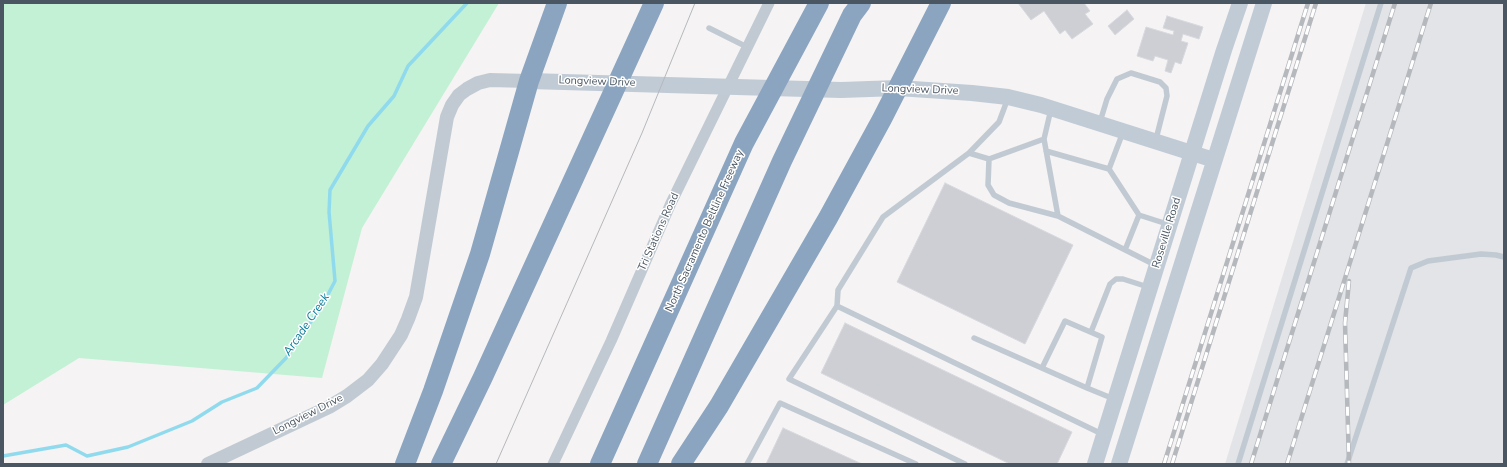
<!DOCTYPE html>
<html>
<head>
<meta charset="utf-8">
<style>
	body { margin:0 }
	#map { position:relative; width:1507px; height:467px; overflow:hidden; background:#f5f3f3; font-family:"Nunito Sans",sans-serif }
	canvas { display:block }
	.frame { position:absolute; inset:0; border:4px solid #4a5661; pointer-events:none }
</style>
</head>
<body>
<div id="map">
<canvas width="1507" height="467"></canvas>
<div class="frame"></div>
</div>
<script>
const ctx = document.querySelector('canvas').getContext('2d');
ctx.lineJoin = 'round';
function fill(path, color) { ctx.fillStyle = color; ctx.fill(path, 'evenodd'); }
const poly = rows => new Path2D(rows.map(r => 'M' + r).join(''));
function strokePath(path, color, width, dash) { ctx.strokeStyle = color; ctx.lineWidth = width; ctx.lineCap = dash ? 'butt' : 'round'; ctx.setLineDash(dash || []); ctx.stroke(path); }
function label(font, color, halo, rows, align = 'center') {
  ctx.font = font + ' "Nunito Sans",sans-serif'; ctx.lineWidth = 3; ctx.setLineDash([]); ctx.textBaseline = 'middle'; ctx.strokeStyle = halo; ctx.fillStyle = color; for (const [text, x, y, turn = 0] of rows) {
    ctx.save(); ctx.translate(x, y); ctx.rotate((+turn || 0) * Math.PI / 180); ctx.textAlign = isNaN(turn) ? turn : align; if (halo) ctx.strokeText(text, 0, 0); ctx.fillText(text, 0, 0); ctx.restore();
  }
}
fill(poly([
	[1366,3,1504,3,1504,464,1225,464]
]), '#e2e4e7');
fill(poly([
	[3,3,499,3,362,228,322,378,79,358,3,405]
]), '#c3f1d5');
strokePath(poly([
	[3,456,66,445,87,456,128,447,192,421,222,402,257,388,286,358,323,304,335,281,329,212,330,190,368,126,394,96,408,66,467,3]
]), '#90daee', 3.5);
const building = poly([
	[1018,3,1084,3,1090,11,1085,14,1093,24,1072,39,1065,30,1060,34,1044,11,1031,20,1018,3],
	[1127,10,1134,19,1115,35,1108,26,1127,10],
	[1167,16,1203,27,1199,39,1183,34,1181,41,1188,43,1181,64,1175,62,1171,73,1165,71,1168,60,1155,56,1153,61,1137,56,1146,27,1173,35,1174,31,1163,28,1167,16],
	[945,183,1073,245,1025,344,897,282,945,183],
	[845,323,1072,432,1057,464,1010,464,821,373,845,323],
	[783,428,862,464,766,464,783,428]
]);
fill(building, '#cdcfd5');
strokePath(building, '#d7d9de', 1);
strokePath(poly([
	[709,28,747,47],
	[1051,109,1044,139,1058,216,1155,265],
	[1100,122,1107,99,1117,79,1131,73,1160,82,1166,88,1167,96,1156,139],
	[1046,151,1109,169,1139,215,1167,224],
	[969,153,989,159,1044,139],
	[989,159,988,185,994,195,1009,203,1058,216],
	[1109,169,1123,132],
	[1125,250,1139,215],
	[837,306,838,290,883,217,969,153,999,122,1008,98],
	[1091,332,1110,284,1116,279,1123,279,1148,287],
	[974,338,1087,388,1114,399],
	[1042,368,1065,321,1102,337,1087,388],
	[747,464,780,403,916,464],
	[965,464,789,379,837,306,1102,434],
	[1238,464,1381,3],
	[1347,464,1411,268,1428,261,1481,254,1496,255,1504,257]
]), '#c1cad2', 5.5);
strokePath(poly([
	[553,464,611,341,671,203,769,3]
]), '#c1cad2', 11);
strokePath(poly([
	[208,464,329,407,347,396,368,380,382,364,401,335,408,319,416,297,447,117,452,105,459,95,467,89,478,83,490,80,529,81]
]), '#c1cad2', 14);
strokePath(poly([
	[529,81,841,90,898,88,972,93,1008,97,1041,105,1214,160],
	[1095,464,1224,50,1240,3],
	[1119,464,1264,3]
]), '#c1cbd6', 16);
strokePath(poly([
	[405,464,433,391,480,254,529,81,557,3],
	[441,464,483,377,654,3],
	[600,464,744,143,819,3],
	[647,464,782,161,852,15,861,3],
	[681,464,719,406,828,218,882,119,941,3]
]), '#8ba5c1', 20);
strokePath(poly([
	[496,464,642,133,695,3]
]), '#b5b8bd', 1);
const rail = poly([
	[1349,281,1345,323,1349,464],
	[1164,464,1308,3],
	[1172,464,1316,3],
	[1251,464,1395,3],
	[1287,464,1431,3]
]);
strokePath(rail, '#b5b8bd', 4.5);
strokePath(rail, '#fff', 3, [9]);
label('11px', '#4a5661', '#fff', [
	["Longview Drive",597,82,2],
	["Longview Drive",920,90,2],
	["North Sacramento Beltline Freeway",705,231,-66],
	["Tri Stations Road",659,232,-66],
	["Roseville Road",1167,233,-73],
	["Longview Drive",308,415,-27]
]);
label('italic 12px', '#0c7c9b', '#fff', [
	["Arcade Creek",307,325,-56]
]);
</script>
</body>
</html>
